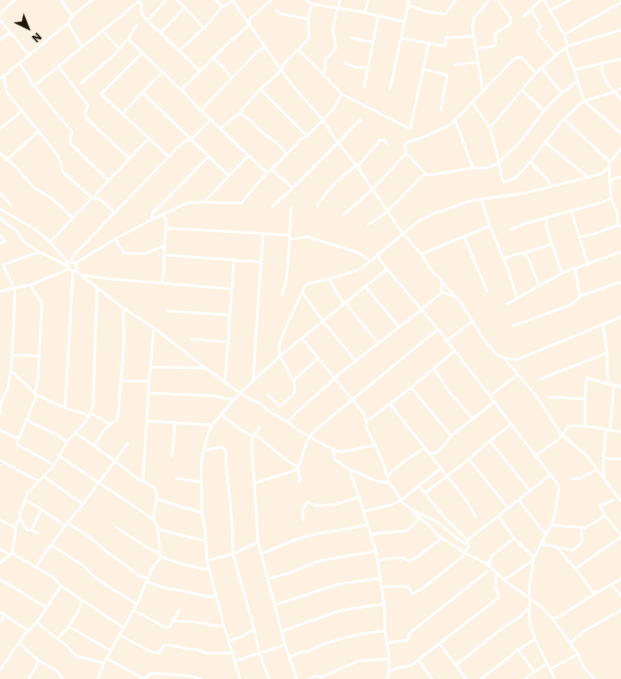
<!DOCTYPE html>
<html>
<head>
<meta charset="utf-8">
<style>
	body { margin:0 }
	#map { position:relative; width:621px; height:679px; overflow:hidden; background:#fdf2e1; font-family:"Work Sans",sans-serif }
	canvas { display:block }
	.north { position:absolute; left:8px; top:8px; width:40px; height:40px; -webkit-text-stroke:3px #fdf2e1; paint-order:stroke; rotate:137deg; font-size:11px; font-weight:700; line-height:16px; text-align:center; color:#1b150b }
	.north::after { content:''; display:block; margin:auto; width:14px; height:18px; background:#1b150b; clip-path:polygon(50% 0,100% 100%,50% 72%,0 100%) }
</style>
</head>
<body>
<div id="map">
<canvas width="621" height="679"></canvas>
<div class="north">N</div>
</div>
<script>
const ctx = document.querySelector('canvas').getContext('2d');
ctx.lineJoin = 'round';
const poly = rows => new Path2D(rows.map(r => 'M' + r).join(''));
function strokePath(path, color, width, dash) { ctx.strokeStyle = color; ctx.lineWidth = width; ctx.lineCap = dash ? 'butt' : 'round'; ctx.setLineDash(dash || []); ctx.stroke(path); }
strokePath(poly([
	[61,0,72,16],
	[177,0,204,28],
	[216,0,222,7],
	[232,0,292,85,323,120,338,143,356,165,403,234,421,254,429,267,462,304,482,337,496,354,504,358,537,397,561,434,586,455,621,501],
	[306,0,312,4],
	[544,0,564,35],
	[408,5,425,11,443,14,446,13,456,0],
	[276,10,281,14,308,19],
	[531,10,541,26,537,31,538,33,556,55],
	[549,11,570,0],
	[365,13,368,0],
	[0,14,14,0],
	[523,17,541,0],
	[0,20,29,55],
	[148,20,166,0],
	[68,23,82,47],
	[103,31,119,48],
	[161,32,184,8],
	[351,38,373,42],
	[401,38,409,0],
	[128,39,181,90,225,46,249,25,250,19,271,0],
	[0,40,10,33],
	[568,46,621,30],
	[566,48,574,70],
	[476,49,494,46,496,43,495,35,497,32,511,23,511,19,498,0],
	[180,50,206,26,222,7,233,1],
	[299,50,342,94,410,129,429,43],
	[142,53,101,94,169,157],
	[213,58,222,66,232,78],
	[621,59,574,70,584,101,621,133],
	[345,63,355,67,368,68],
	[20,64,34,86,72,132,70,141,71,144,109,181],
	[602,64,602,72,607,83,614,92,621,99],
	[454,65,478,62],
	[58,66,88,105,85,114,87,119,129,158],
	[422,69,447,75,441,110],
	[542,69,562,93],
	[323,74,326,66,325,60,336,48,333,31,334,23,340,0],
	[4,75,6,91,52,148,59,158,63,172,92,198,100,199,115,213],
	[0,79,68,23,72,16,92,0],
	[81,83,113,56,128,39,136,26],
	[34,86,139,1,141,3,142,15,200,71],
	[364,87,378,17],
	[260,89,307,136],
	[390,89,401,38,445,46,446,38,474,36],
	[182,90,199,109,267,173],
	[522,90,544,111],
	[142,92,228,175],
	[483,92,472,26,474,18,489,0],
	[473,103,490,128,499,162,501,174,503,181,504,182,514,179,525,168,564,119,579,105,584,101,614,92,621,88],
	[201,110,257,52,265,47],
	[123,113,162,72],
	[239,113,250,120,263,133,277,143,287,154],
	[564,119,610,162],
	[455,120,473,168],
	[490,128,536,73,561,51,568,46,564,35,621,2],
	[0,129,22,111],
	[220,129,239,113,260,89,282,70,282,66,309,38,308,19,312,4,362,12,405,22],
	[545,142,588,177],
	[0,153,16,167,34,188,50,197,72,217],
	[6,160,39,131],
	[531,160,534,166,547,179,551,186],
	[499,162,520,142,544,111,556,98,577,81],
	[609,166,611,198,617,213,618,225,621,227],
	[357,167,380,140,384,140,387,144],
	[272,170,293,188],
	[426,174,406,153,405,145,406,143,421,138,450,125,515,58,521,57,536,73],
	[610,180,621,177],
	[0,193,11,205],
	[93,197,149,138],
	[481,199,490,226,508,270,517,298],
	[204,202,248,156],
	[317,205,334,184,356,165],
	[272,207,293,188,361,119],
	[0,209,35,229,50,242,69,264],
	[571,210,588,265],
	[163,214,166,220,164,255,260,262],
	[344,214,372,190,406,153],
	[0,217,6,224,16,230,25,243,39,252,3,265,15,289,12,360,8,388,1,402,0,413],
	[546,218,547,230,562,273],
	[152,219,152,214,208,157],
	[368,225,387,212,423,175,436,174,473,168,487,168,499,163],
	[165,228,290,235],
	[510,230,527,223,603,202,611,198],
	[0,235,5,241,0,244],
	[464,237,487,291],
	[579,237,594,234,618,225],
	[115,239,123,252,126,253,145,254,165,245],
	[290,239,308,237,314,239,359,253,370,261],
	[50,242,92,198],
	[39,252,68,266],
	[524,253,552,244],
	[378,254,380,260,387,269,438,329,559,486,557,503,553,521,533,560,529,591,530,600,529,612,530,624,535,639,555,679],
	[421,254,490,226],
	[503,259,516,254,524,253,528,258,539,285],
	[71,262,73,256,176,149,186,140,191,140,211,119],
	[76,263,77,268,75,270,73,271,69,269,69,264,71,262,76,263,115,239,149,221,187,203,204,202,241,203,267,173,287,154,300,140,307,136,323,120,333,109,342,94],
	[575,269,580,296],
	[75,270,123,308,124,341,118,417,116,421,110,424,105,429,94,445],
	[81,275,111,279,232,289],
	[329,279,343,303],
	[441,280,442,292],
	[162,282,164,271,164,255],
	[30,285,42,303,38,378,35,394,65,408,86,414,87,416],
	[365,286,399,327],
	[0,291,30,285,69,269],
	[302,292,322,320,356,361],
	[442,292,456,297],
	[282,295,286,282,288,265,291,208],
	[345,302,378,343],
	[507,304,562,273,621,252],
	[123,308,154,328,205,368,240,393,212,425,209,431,203,451,201,467,202,513,205,528,207,561,224,626,240,679],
	[168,311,230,315],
	[513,326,570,305,578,299,580,296,621,282],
	[302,338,387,269],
	[191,339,229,342],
	[446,341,473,321],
	[607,353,608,384],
	[12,355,39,356],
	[505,358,516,360,621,317],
	[150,367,205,368],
	[434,369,451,394,473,419],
	[540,379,607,353,603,324],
	[253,380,263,233],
	[122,381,149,381],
	[225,382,234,260],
	[294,382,296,378,318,358,364,414,366,422,366,427,382,460,389,482],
	[411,387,451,436],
	[149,393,215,396,233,400],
	[268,395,280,406,293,395,295,391,294,382,280,356,302,338,318,358],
	[490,396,517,375],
	[549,397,585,399],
	[390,404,466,500,476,517],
	[65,408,73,271],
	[90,413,110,424],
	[221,414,241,430,253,436,257,436,289,462,298,467,300,480,298,482],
	[26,420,55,434,67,442],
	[147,421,212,425],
	[288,422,297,412,344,370,421,310,442,292],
	[366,422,413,386,454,351],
	[585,426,610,430,614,384],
	[260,427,253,436,252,448,258,542,285,645,297,679],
	[0,430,12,436,19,438,36,397,35,394,30,388,11,371],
	[610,430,621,432],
	[76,433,115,461,139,480,143,481,149,381,154,328],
	[16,438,18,445,54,465],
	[490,441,511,424],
	[376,445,341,452,334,450,299,431,288,422,270,412,260,403,254,401,240,393,280,356,279,347,284,331,305,286,308,284,329,279,361,269,417,222,433,214,470,201,525,193,601,174,609,166,610,162,621,149],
	[334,450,334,459,350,470,376,551,384,604,385,631,388,649,389,663,388,679],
	[203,451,220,447,225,449,226,452,226,464,232,521,233,554,254,629,243,636,228,641],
	[428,453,436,453,444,446,451,436,494,402],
	[58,455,153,519,157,525,160,548,159,553,161,557,152,568,137,604,104,663,98,679],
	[536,455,558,440,569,426,585,426,585,399,586,380,587,378,608,384,614,384,621,387],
	[172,456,175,422],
	[604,458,621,459],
	[469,459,490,441,530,491,551,474],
	[0,460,38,481],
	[351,470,379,482,389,482,403,503,414,511,434,520,458,539,469,546],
	[43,476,83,504],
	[387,476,402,463,424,448],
	[604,477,603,465,606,429],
	[176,478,202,482],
	[573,479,582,478,597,469],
	[143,481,155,488,157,499,153,519],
	[255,483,293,471,296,469,300,463,307,441,313,432,438,329],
	[419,486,446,519,468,541],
	[425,493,469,459,508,508],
	[157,499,202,513],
	[24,500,35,505,65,526],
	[519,500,545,534],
	[364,511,391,505,401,500,441,468],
	[414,511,414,513,429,525,436,534,465,553,485,563,490,561],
	[498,516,514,538],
	[605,516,621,535],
	[19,517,27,530,32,530,38,533],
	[0,519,15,528],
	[303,520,303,510,307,502,318,506,336,504,360,497],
	[68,523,91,538,107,552,140,576,147,578],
	[551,525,585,528,605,516,600,506,613,500],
	[116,527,145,546,159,553],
	[32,529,41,510],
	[157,529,205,541],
	[371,535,380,533,407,531,420,518],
	[541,544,572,550,576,548,582,542,581,528],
	[51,545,84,566,92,575,107,586,137,604],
	[556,546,582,577,594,594],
	[0,549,10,555],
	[12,553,37,568],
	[261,554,297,539,316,534,368,525],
	[161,557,183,564,203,569,209,569],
	[207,561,233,554,258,542],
	[378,561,392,558,403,558,409,561,416,558,442,538],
	[0,563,12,553,17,523,27,494,54,465,67,442,87,420,93,406,97,288],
	[485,563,508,583,539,605,551,617,578,654,583,666,595,679],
	[490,566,490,561,492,556,514,538,534,558],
	[575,569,621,537],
	[0,579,47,608],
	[268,579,292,572,318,561,376,551],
	[505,579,533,560],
	[147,582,169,589,179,590,209,597,216,595],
	[612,585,621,596],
	[382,587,404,586,408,587,413,594,423,588,462,557,469,546,467,543,469,539,530,491],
	[275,605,339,584,381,578],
	[134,610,166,628,170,626,179,611],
	[0,612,29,631],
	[551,617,557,618,594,594,621,579],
	[173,621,196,622,217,626,224,626],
	[0,622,5,615],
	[37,622,43,628,66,645,76,656,104,663],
	[68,626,111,651],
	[124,628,61,586,53,577,37,568,38,563,65,526,83,504,128,443],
	[254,629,259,652,269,679],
	[282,631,342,610,384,604],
	[120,635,151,652,159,653,163,646,169,645,189,649,195,649,206,653,232,653],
	[57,638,65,631,77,614,82,601],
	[19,643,38,660,57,671,63,679],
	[387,643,408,640,408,636,412,631,488,571],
	[439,643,466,679],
	[570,643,584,631,621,610],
	[518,650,525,659,534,672],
	[290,657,299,653,309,651,317,647,339,639,366,633,385,631],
	[106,658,142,678,147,677,151,673,190,676,202,679],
	[235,661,285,645],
	[456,665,504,627,520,617,528,608],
	[550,669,578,654],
	[0,670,25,634,37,622,61,586],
	[388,673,394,669,412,665,418,660],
	[28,679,36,667,38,660],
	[309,679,315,676,322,677,358,661,389,659],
	[432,679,418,660,498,598,499,595,496,589,496,573],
	[481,679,518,650,535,639],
	[525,679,546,664]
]), '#fff', 2.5);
</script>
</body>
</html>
